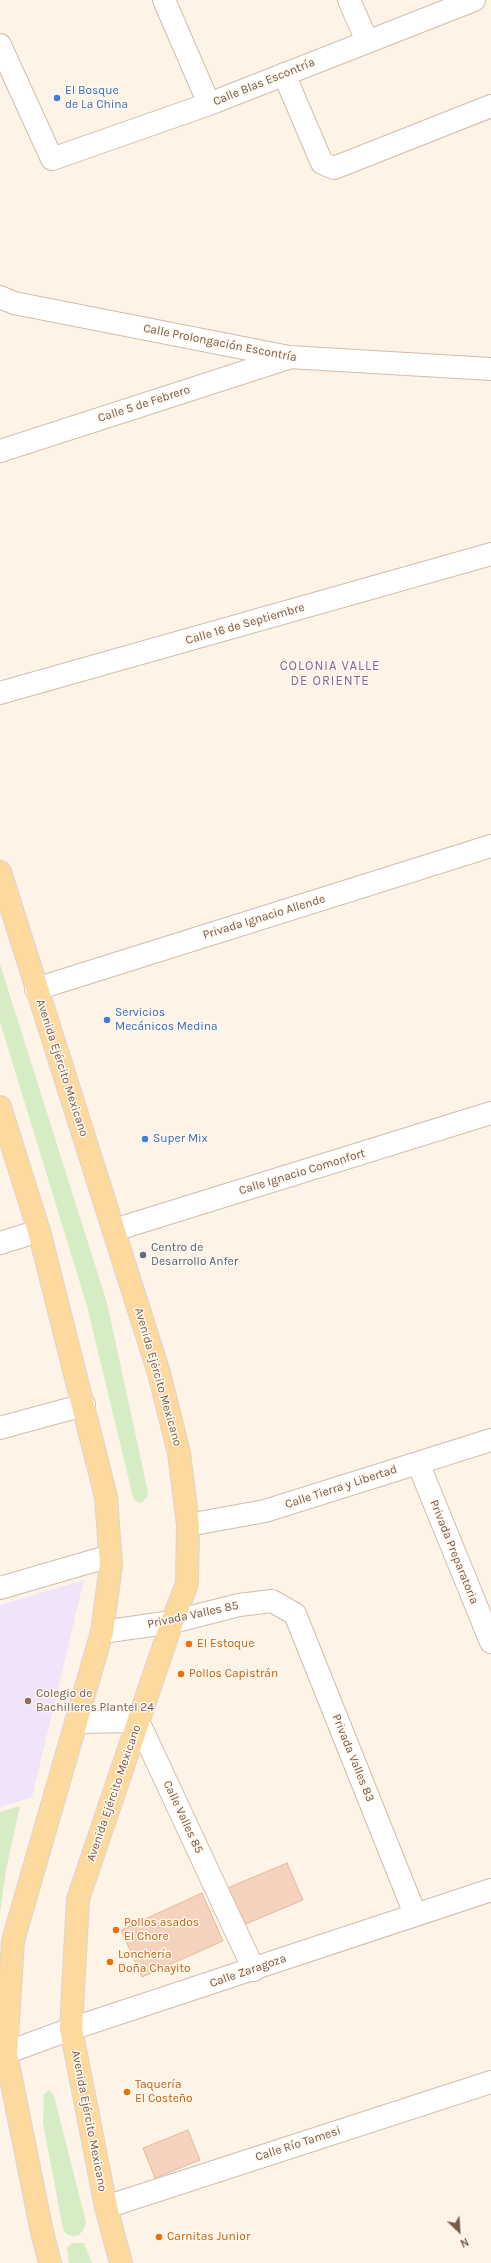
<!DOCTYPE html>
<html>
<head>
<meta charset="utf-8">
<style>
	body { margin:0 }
	#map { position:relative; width:491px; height:2263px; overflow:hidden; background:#fdf4e7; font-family:Karla,sans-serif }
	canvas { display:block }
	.north { position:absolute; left:439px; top:2211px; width:40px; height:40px; -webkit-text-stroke:3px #fff8ee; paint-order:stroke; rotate:155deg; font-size:11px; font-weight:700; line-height:16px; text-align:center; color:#795a4a }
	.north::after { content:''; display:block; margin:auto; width:14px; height:18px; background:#795a4a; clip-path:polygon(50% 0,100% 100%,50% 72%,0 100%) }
</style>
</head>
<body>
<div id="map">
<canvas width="491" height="2263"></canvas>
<div class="north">N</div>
</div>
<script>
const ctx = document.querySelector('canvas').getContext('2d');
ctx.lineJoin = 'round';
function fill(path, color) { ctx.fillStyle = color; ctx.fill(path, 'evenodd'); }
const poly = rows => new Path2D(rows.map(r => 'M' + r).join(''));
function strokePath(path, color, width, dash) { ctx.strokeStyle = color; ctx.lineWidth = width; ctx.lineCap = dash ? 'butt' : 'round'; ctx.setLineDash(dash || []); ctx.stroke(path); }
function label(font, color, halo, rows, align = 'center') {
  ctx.font = font + ' Karla,sans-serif'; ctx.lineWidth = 3; ctx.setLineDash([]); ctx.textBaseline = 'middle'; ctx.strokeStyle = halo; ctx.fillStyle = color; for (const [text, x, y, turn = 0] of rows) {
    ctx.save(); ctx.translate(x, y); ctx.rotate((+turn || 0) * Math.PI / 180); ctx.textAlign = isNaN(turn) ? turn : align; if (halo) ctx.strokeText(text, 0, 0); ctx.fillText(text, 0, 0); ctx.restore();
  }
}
fill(poly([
	[84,1580,32,1797,0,1807,0,1605]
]), '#f1e3fa');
fill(poly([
	[0,964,107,1303,148,1492,148,1496,142,1503,135,1501,133,1497,87,1306,0,1022],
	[20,1806,6,1870,0,1913,0,1812],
	[50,2090,54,2096,86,2222,84,2229,79,2235,73,2236,66,2234,63,2229,43,2123,44,2094],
	[72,2243,84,2243,92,2263,69,2263,67,2248]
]), '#d5ecc4');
const building = poly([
	[287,1863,303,1900,241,1926,225,1889,287,1863],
	[202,1893,223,1941,142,1977,121,1930,202,1893],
	[188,2130,200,2160,155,2178,143,2148,188,2130]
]);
fill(building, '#f4d2bd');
strokePath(building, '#e8b89d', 1);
const minor = poly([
	[164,0,209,104],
	[349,0,367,41],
	[0,45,52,159,209,104,474,0],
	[284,74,322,163,334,168,491,106],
	[0,297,14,303,289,357,491,369],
	[0,451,288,358],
	[0,693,491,554],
	[36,989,491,846],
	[114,1230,491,1113],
	[0,1243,39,1231],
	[0,1428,84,1405],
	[418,1463,491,1642],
	[188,1525,265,1511,491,1440],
	[0,1588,110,1556],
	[102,1632,172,1622,239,1605,272,1601,295,1614,415,1914],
	[76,1722,138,1721,254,1970],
	[0,2055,71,2029,491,1890],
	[106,2207,491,2082]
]);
const major = poly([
	[0,872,159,1373,179,1453,188,1525,187,1584,172,1622,78,1899,71,2029,106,2207,121,2263],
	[0,1107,39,1231,106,1497,111,1565,102,1632,13,1941,6,2054,42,2232,50,2263]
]);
strokePath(minor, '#d0bcac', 24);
strokePath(major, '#dcd4d0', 24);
strokePath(minor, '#fff', 22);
strokePath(major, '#fed99d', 22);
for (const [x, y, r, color] of [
	[57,98,4,"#3f7fe0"],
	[107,1020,4,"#3f7fe0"],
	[145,1139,4,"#3f7fe0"],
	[143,1255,4,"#5c6f8a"],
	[189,1644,4,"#e8710a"],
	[181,1674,4,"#e8710a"],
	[28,1701,4,"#8d6e63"],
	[116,1930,4,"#e8710a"],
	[110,1962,4,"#e8710a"],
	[127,2092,4,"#e8710a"],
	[159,2237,4,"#e8710a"]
]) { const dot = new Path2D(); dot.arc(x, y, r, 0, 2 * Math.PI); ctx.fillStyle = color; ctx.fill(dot); strokePath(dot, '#fff8ee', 1.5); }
label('12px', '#795a4a', '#fff8ee', [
	["Calle Blas Escontría",264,82,-22],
	["Calle Prolongación Escontría",220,343,11],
	["Calle 5 de Febrero",144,404,-18],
	["Calle 16 de Septiembre",245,624,-16],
	["Privada Ignacio Allende",264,917,-17],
	["Avenida Ejército Mexicano",62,1068,72],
	["Calle Ignacio Comonfort",302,1172,-17],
	["Avenida Ejército Mexicano",158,1377,74],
	["Calle Tierra y Libertad",341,1487,-18],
	["Privada Preparatoria",454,1552,68],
	["Privada Valles 85",193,1615,-12],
	["Privada Valles 83",353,1758,68],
	["Avenida Ejército Mexicano",114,1793,-71],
	["Calle Valles 85",183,1817,65],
	["Calle Zaragoza",248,1971,-19],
	["Avenida Ejército Mexicano",89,2121,79],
	["Calle Río Tamesi",298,2144,-18]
]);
label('12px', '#366cbe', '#fff8ee', [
	["El Bosque",65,91],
	["de La China",65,105],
	["Servicios",115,1013],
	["Mecánicos Medina",115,1027],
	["Super Mix",153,1139]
], 'left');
label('12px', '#4e5e75', '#fff8ee', [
	["Centro de",151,1248],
	["Desarrollo Anfer",151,1262]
], 'left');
label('12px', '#c56008', '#fff8ee', [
	["El Estoque",197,1644],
	["Pollos Capistrán",189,1674],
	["Pollos asados",124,1923],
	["El Chore",124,1937],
	["Lonchería",118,1955],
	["Doña Chayito",118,1969],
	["Taquería",135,2085],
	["El Costeño",135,2099],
	["Carnitas Junior",167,2237]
], 'left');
label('12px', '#785e54', '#fff8ee', [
	["Colegio de",36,1694],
	["Bachilleres Plantel 24",36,1708]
], 'left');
ctx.letterSpacing = '1px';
label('13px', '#89659c', '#fff8ee', [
	["COLONIA VALLE",330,666],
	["DE ORIENTE",330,681]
]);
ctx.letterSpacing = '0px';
</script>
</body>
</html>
